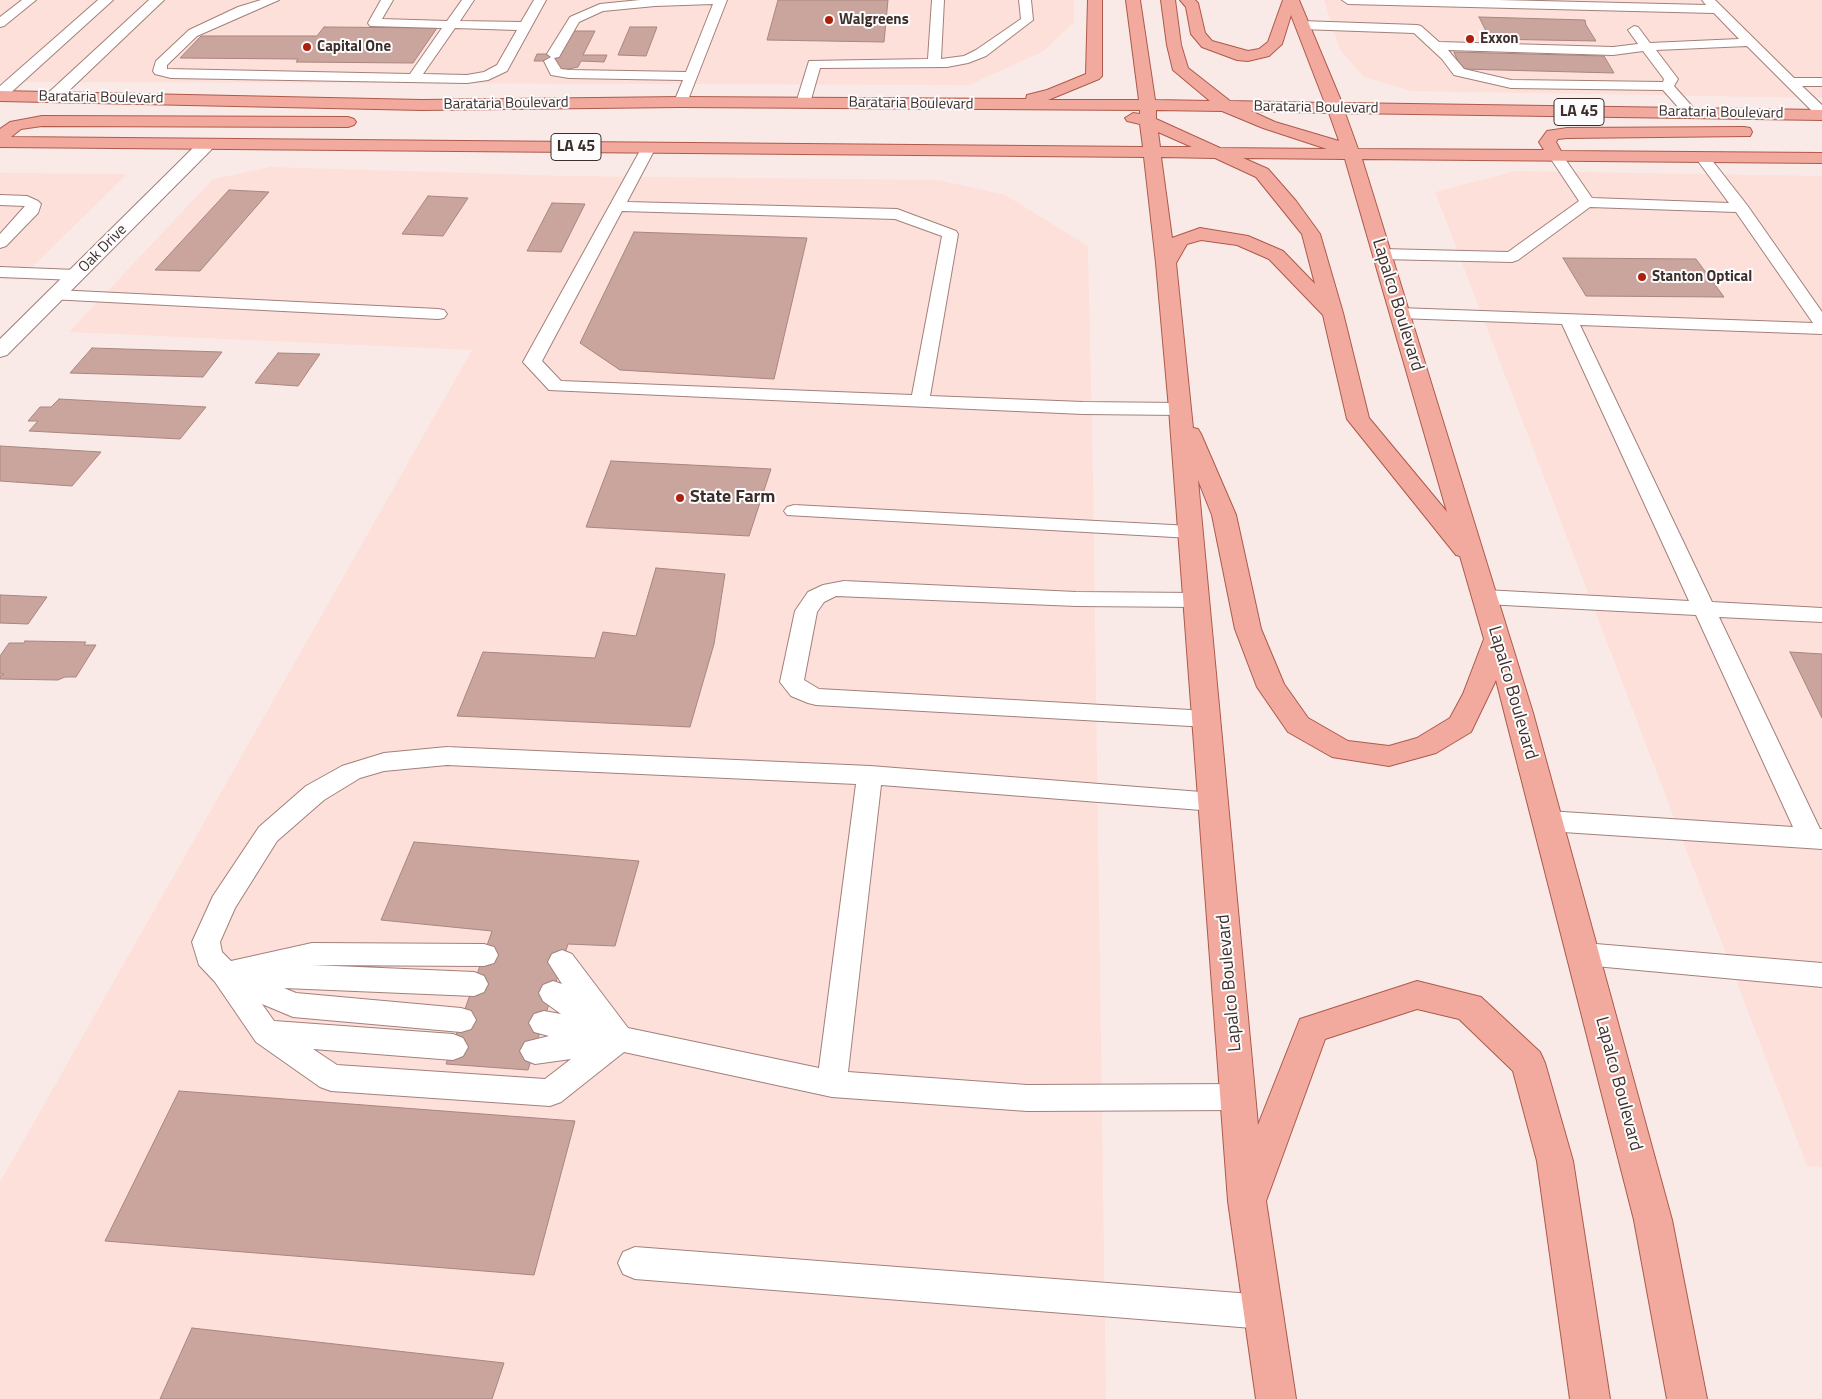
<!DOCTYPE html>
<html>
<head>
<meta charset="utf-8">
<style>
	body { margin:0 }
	canvas { display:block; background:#faeae7 }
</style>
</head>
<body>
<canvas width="1822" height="1399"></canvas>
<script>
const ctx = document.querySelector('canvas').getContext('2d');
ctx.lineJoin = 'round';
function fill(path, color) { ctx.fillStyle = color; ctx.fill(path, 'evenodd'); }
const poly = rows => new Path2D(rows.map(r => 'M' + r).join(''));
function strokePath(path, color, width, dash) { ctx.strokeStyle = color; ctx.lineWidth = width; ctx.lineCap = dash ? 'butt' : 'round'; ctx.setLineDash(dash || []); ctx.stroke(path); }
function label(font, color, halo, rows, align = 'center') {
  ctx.font = font + ' "Titillium Web",sans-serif'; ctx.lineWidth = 4; ctx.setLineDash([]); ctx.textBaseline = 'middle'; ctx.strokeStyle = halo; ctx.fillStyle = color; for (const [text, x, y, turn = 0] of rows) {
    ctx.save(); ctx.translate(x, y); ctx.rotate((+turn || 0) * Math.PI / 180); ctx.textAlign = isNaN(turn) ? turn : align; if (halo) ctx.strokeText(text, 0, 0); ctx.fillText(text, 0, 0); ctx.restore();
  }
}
fill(poly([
	[0,0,1074,0,1074,22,1044,51,969,85,0,82],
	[1324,0,1822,0,1822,98,1412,91,1364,77,1340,50],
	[271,167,568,176,939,180,1005,195,1088,246,1093,478,1106,1399,0,1399,0,1182,472,350,69,332,213,179],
	[1516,171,1822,176,1822,1167,1807,1166,1435,192],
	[0,173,127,174,19,280,0,279]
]), '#fde0da');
const building = poly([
	[778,0,888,0,884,42,767,40,778,0],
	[1479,17,1585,20,1586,25,1596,41,1490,39,1479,17],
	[324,27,437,28,413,63,296,62,298,59,180,58,201,36,317,36,324,27],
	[630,27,657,27,646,56,618,55,630,27],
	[572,31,595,31,583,55,607,55,604,62,581,61,578,67,564,70,554,67,557,61,534,61,537,54,560,54,572,31],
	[1454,52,1604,56,1614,73,1461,69,1454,52],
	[229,190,269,192,200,271,155,270,229,190],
	[428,196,468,198,443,236,402,234,428,196],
	[552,203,585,204,561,252,527,251,552,203],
	[634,232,807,238,774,379,620,370,580,343,634,232],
	[1563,258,1696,259,1724,297,1586,296,1563,258],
	[92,348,222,352,203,377,70,373,92,348],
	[278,353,320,354,298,386,255,383,278,353],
	[59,399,206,407,180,439,29,431,38,421,28,421,40,407,51,407,59,399],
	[0,446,101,452,72,486,0,481,0,446],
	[611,461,771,469,749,536,586,527,611,461],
	[656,568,725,574,714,644,690,727,457,716,483,652,595,658,603,632,636,636,656,568],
	[0,595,47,597,28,624,0,623,0,595],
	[25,641,86,642,84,645,96,645,76,677,65,677,58,680,0,679,0,676,4,674,0,674,0,656,9,643,24,643,25,641],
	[1790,652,1822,654,1822,718,1790,652],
	[414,842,639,861,615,946,568,944,528,1070,446,1064,492,931,381,920,414,842],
	[179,1091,575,1121,534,1275,105,1241,179,1091],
	[192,1328,504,1363,492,1399,160,1399,192,1328]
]);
fill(building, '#c9a59e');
strokePath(building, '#a9867f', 1);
const lane = poly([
	[22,0,36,0,4,26,0,27,0,17,22,0],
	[261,0,279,0,197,36,167,65,167,69,410,74,442,28,370,26,368,23,381,0,393,0,382,19,447,21,462,0,474,0,460,21,521,22,534,0,546,0,507,71,488,80,467,83,171,78,155,74,153,71,156,61,189,30,238,7,261,0],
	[455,28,517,30,497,65,484,72,467,75,423,74,455,28],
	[640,0,727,0,686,105,676,105,674,102,683,80,569,78,551,75,544,61,551,57,547,54,570,17,600,4,640,0],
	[713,4,686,72,569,70,561,69,554,58,559,57,579,22,603,11,655,6,713,4],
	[932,0,944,0,941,59,964,56,976,50,1021,19,1019,0,1031,0,1033,20,986,56,968,63,947,67,820,68,810,103,803,107,798,106,796,103,809,61,928,59,932,0],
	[1342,0,1498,0,1706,5,1702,0,1715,0,1794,78,1822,78,1822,86,1802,86,1822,105,1822,117,1817,116,1747,46,1656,50,1678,79,1674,86,1698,113,1691,117,1686,116,1663,90,1511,88,1454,75,1442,59,1414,33,1301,29,1295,25,1301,21,1417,25,1421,26,1439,42,1613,47,1638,44,1628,30,1634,26,1638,27,1650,43,1739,39,1714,13,1348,4,1342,0],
	[1448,50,1613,55,1643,51,1664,79,1663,82,1511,80,1464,69,1448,50],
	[649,143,656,147,627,202,897,209,956,231,958,234,930,396,1083,402,1180,403,1187,405,1189,409,1187,413,1180,415,1083,414,549,390,523,362,642,147,649,143],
	[622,211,895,219,942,236,912,395,561,381,542,361,622,211],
	[1556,152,1561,153,1592,198,1729,203,1695,157,1697,154,1707,154,1747,205,1822,312,1822,334,1580,325,1712,602,1822,608,1822,622,1719,617,1820,829,1822,829,1822,849,1548,831,1539,828,1535,821,1539,814,1548,811,1793,827,1696,615,1485,604,1477,602,1474,597,1477,592,1485,590,1689,601,1562,324,1399,318,1393,317,1390,313,1393,309,1399,308,1813,323,1736,212,1590,207,1518,260,1512,262,1381,259,1373,254,1381,249,1508,252,1579,201,1549,156,1556,152],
	[0,195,27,196,38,201,41,204,38,213,6,246,0,248,0,234,25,206,0,205,0,195],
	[0,267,76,270,82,271,84,275,82,279,76,280,0,277,0,267],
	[56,290,438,309,444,310,447,314,444,318,438,319,50,299,47,295,50,291,56,290],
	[794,505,1191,526,1198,527,1201,532,1198,537,1191,538,787,515,784,511,787,507,794,505],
	[844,581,1076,592,1197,593,1205,595,1208,600,1205,605,1197,607,1076,606,836,596,824,602,817,612,804,680,819,689,1208,711,1217,713,1220,719,1217,725,1208,727,816,705,808,703,791,696,780,682,795,611,808,592,823,585,844,581],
	[447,747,870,766,1214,793,1223,795,1227,802,1223,809,1214,811,881,785,848,1072,1027,1085,1240,1084,1251,1087,1255,1097,1251,1107,1240,1110,1027,1111,832,1097,624,1052,561,1102,550,1106,331,1091,320,1087,256,1042,215,982,199,965,192,942,213,896,259,827,306,786,342,766,384,753,447,747],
	[447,765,856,784,819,1068,628,1028,572,954,562,950,552,954,548,962,562,984,553,981,543,985,539,993,543,1001,561,1014,544,1011,534,1014,529,1023,534,1032,549,1036,525,1042,520,1051,525,1060,535,1064,571,1059,545,1079,337,1065,313,1049,453,1060,463,1056,468,1047,463,1038,453,1034,274,1021,262,1004,293,1017,461,1032,471,1029,476,1020,471,1011,461,1008,296,993,284,988,474,996,484,992,488,984,484,976,474,972,312,965,484,966,494,963,498,955,494,947,484,944,312,943,231,961,222,952,220,942,235,908,277,841,324,800,360,778,384,771,447,765],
	[1584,943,1822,963,1822,987,1584,965,1574,962,1570,954,1574,946,1584,943],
	[635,1247,1265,1295,1277,1300,1282,1312,1277,1324,1265,1329,635,1279,623,1274,618,1263,623,1252,635,1247]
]);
const street = poly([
	[98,0,113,0,6,97,0,99,0,86,98,0],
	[149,0,164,0,59,100,47,100,45,97,47,94,149,0],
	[205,141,211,142,213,146,211,150,7,355,0,357,0,339,199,142,205,141]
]);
const primary = poly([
	[1088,0,1102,0,1102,76,1099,79,1048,100,1139,100,1126,0,1140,0,1155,100,1210,101,1173,70,1167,45,1161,0,1175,0,1181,45,1188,68,1230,101,1325,103,1291,15,1282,44,1269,56,1248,61,1237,60,1202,47,1191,34,1186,7,1180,0,1195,0,1198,3,1205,33,1212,41,1248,51,1259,49,1268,42,1283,0,1299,0,1342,103,1822,110,1822,120,1345,113,1358,149,1544,150,1539,142,1547,131,1567,128,1744,127,1750,128,1752,132,1750,136,1567,138,1558,139,1556,142,1561,151,1822,153,1822,163,1362,159,1533,713,1672,1220,1707,1399,1667,1399,1634,1220,1496,680,1471,732,1436,753,1389,766,1332,757,1288,732,1257,687,1235,629,1212,515,1198,480,1258,1125,1300,1019,1417,981,1481,997,1540,1052,1545,1063,1573,1161,1610,1399,1570,1399,1537,1161,1513,1071,1459,1019,1417,1009,1325,1039,1266,1201,1296,1399,1256,1399,1228,1201,1169,409,1156,263,1144,157,0,147,0,129,10,122,42,116,348,117,354,119,356,122,354,125,348,127,42,126,21,129,11,137,1143,147,1140,124,1127,121,1125,118,1133,113,1140,114,1140,110,681,107,422,110,0,101,0,91,422,100,681,97,1026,99,1027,95,1047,90,1086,74,1088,0],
	[1156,110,1222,111,1263,128,1327,149,1220,148,1156,119,1156,110],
	[1251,111,1329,113,1339,141,1275,122,1251,111],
	[1158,132,1192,147,1160,147,1158,132],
	[1161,157,1215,158,1256,177,1302,234,1315,284,1283,251,1248,236,1200,228,1172,238,1161,157],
	[1243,158,1345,159,1447,512,1369,418,1343,313,1320,234,1296,201,1268,169,1243,158],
	[1201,240,1237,245,1269,259,1323,315,1347,419,1456,555,1460,556,1484,639,1463,694,1450,718,1417,738,1389,746,1348,741,1308,718,1284,684,1261,629,1236,515,1201,434,1198,429,1193,428,1176,263,1187,244,1201,240]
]);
strokePath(lane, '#a3807a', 2);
strokePath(street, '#a3807a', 2);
strokePath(primary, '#ad5a4c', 2);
fill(lane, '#fff');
fill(street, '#fff');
fill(primary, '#f2aa9e');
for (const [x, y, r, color] of [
	[829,20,5,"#ae1f0d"],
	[1470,39,5,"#ae1f0d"],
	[307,47,5,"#ae1f0d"],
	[1642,277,5,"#ae1f0d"],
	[680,498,5,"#ae1f0d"]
]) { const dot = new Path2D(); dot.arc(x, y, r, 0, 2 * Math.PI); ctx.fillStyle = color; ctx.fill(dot); strokePath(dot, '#fcfcfc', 2); }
label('bold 15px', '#3d2e2b', '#fcfcfc', [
	["Walgreens",839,20],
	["Exxon",1480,39],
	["Capital One",317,47],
	["Stanton Optical",1652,277]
], 'left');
label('15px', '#3d2e2b', '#fcfcfc', [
	["Barataria Boulevard",101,98,1],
	["Barataria Boulevard",506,104,-1],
	["Barataria Boulevard",911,104,1],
	["Barataria Boulevard",1316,108,1],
	["Barataria Boulevard",1721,113,1],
	["Oak Drive",103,249,-45]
]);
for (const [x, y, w] of [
	[1579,112,50],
	[576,147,50]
]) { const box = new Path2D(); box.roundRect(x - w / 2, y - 13.5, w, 27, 4); ctx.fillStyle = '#fcfcfc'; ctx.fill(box); strokePath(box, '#3d2e2b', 1); }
label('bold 16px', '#3d2e2b', null, [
	["LA 45",1579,112],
	["LA 45",576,147]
]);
label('18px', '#3d2e2b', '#fcfcfc', [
	["Lapalco Boulevard",1397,305,73],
	["Lapalco Boulevard",1512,693,74],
	["Lapalco Boulevard",1230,983,-95],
	["Lapalco Boulevard",1618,1084,75]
]);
label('bold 18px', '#3d2e2b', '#fcfcfc', [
	["State Farm",690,498]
], 'left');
</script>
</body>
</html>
